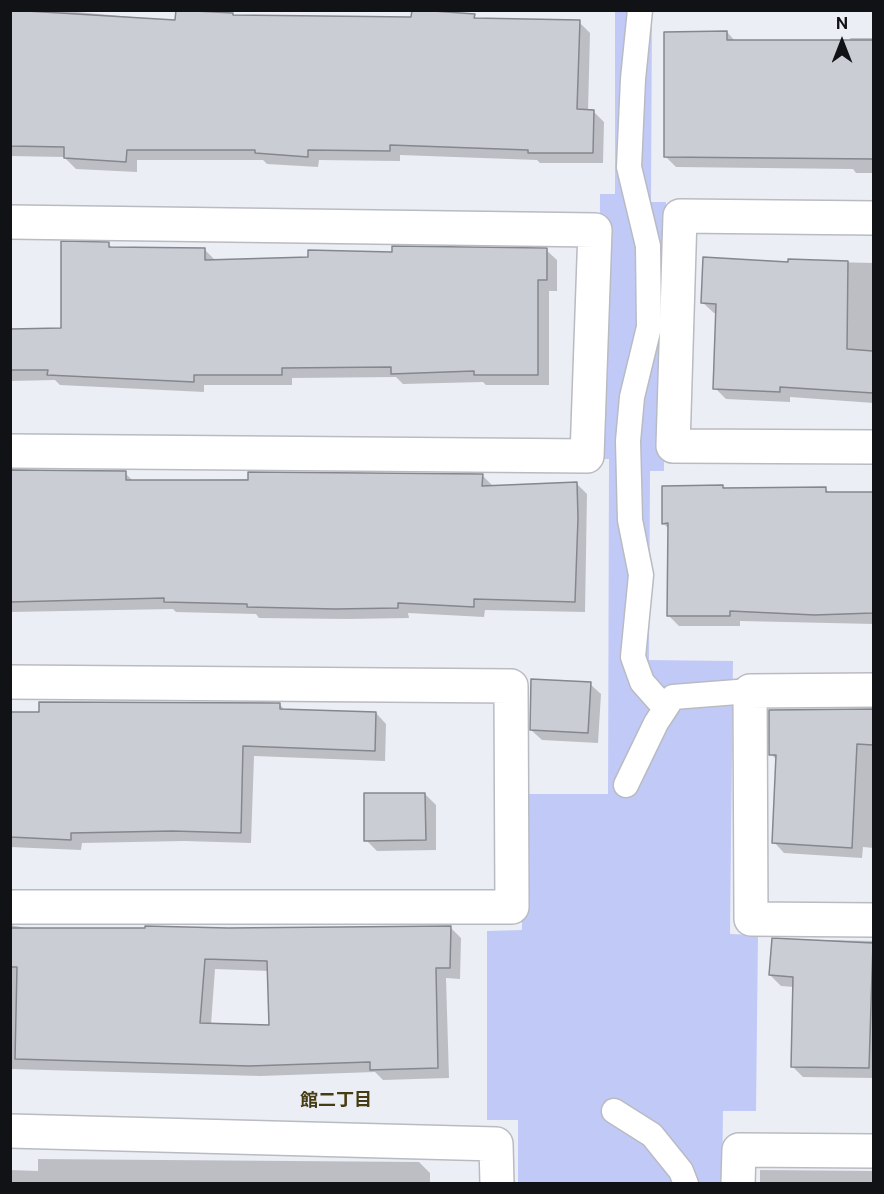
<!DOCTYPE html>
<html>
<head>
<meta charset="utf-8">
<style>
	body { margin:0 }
	#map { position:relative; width:884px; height:1194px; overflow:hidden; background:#eceef6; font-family:"Public Sans",sans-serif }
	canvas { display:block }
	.frame { position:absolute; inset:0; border:12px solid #111215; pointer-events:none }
	.north { position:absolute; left:812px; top:12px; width:60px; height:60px; -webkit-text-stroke:4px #eceef6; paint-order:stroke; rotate:0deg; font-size:16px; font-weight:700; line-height:24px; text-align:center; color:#111215 }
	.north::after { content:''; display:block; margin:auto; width:21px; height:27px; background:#111215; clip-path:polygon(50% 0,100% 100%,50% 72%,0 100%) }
</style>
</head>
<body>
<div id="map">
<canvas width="884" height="1194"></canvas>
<div class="frame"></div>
<div class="north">N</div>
</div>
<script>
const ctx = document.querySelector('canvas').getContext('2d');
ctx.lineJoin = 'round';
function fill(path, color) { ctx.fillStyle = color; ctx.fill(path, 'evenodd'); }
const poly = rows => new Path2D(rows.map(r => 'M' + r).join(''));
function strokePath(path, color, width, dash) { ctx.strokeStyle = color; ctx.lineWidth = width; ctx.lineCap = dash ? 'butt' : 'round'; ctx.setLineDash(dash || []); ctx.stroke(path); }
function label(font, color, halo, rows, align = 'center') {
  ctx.font = font + ' "Public Sans","Noto Sans JP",sans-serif'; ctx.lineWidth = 4.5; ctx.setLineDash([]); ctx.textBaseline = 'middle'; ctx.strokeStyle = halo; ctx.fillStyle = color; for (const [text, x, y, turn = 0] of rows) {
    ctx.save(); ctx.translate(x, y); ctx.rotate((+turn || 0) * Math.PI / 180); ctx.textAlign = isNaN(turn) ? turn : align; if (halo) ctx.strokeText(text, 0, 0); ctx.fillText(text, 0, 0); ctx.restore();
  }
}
fill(poly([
	[615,11,652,11,651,202,666,202,664,471,650,471,649,660,733,661,730,934,758,935,756,1111,723,1111,722,1184,518,1183,518,1120,487,1120,487,931,522,930,522,794,608,794,609,459,599,459,600,194,615,194]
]), '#c1caf7');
fill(poly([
	[10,10,54,10,177,21,233,14,235,17,413,19,474,16,478,19,579,22,590,33,588,111,593,111,604,122,603,163,540,163,537,160,400,155,400,161,319,160,318,167,267,164,263,160,137,160,137,172,76,169,64,157,10,156],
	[727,32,736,42,851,42,850,38,874,38,874,173,856,173,853,169,676,167,665,156],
	[108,244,114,249,205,250,216,261,546,250,557,260,557,291,549,291,549,385,486,385,483,382,403,384,396,377,292,378,292,385,204,385,204,392,60,385,55,380,10,381,10,331,62,330],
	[789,261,874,263,874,403,790,397,790,402,726,399,715,388,718,314,714,313,703,303,789,264],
	[10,469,125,473,133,481,482,475,494,487,576,483,587,494,585,612,485,610,484,617,408,613,409,618,347,619,259,618,256,614,176,612,173,609,10,612],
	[663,487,825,489,830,493,874,494,874,624,740,621,740,626,679,626,668,615,669,529,663,523],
	[590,684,601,694,598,743,542,740,531,730],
	[279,704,286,711,376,713,386,724,385,761,254,756,251,843,184,841,82,843,81,850,10,847,10,713],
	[770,711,874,711,874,848,863,847,862,858,784,853,774,842,778,761,771,754],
	[425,794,436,805,436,850,377,851,366,840],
	[10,925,31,929,450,927,461,938,460,979,446,978,449,1078,383,1080,375,1072,260,1076,10,1069],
	[215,969,269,971,271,1027,211,1025],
	[773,939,874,941,874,1078,803,1077,792,1066,794,987,781,986,770,975],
	[38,1159,419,1162,430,1173,430,1184,10,1184,10,1170,38,1171],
	[760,1170,874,1171,874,1184,760,1184]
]), '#0003');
const building = poly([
	[10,10,175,20,176,10,233,13,233,15,411,17,412,10,419,10,475,14,474,18,580,20,577,109,594,110,593,153,528,153,528,150,390,145,390,151,308,150,308,157,255,153,255,150,127,150,126,162,64,158,64,147,10,146,10,10],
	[727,31,727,40,873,40,873,159,664,157,664,32,727,31],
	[61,241,109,242,109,247,205,248,205,260,308,257,308,250,392,252,392,246,547,248,547,280,538,280,538,375,474,375,474,371,391,374,391,367,282,368,282,375,194,375,194,382,47,375,48,370,10,370,10,329,61,328,61,241],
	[703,257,788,262,788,259,848,261,847,349,873,351,873,393,780,387,780,392,713,389,716,304,701,303,703,257],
	[10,470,126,471,126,480,248,480,248,472,483,474,482,486,577,482,578,518,575,602,474,599,474,607,398,603,398,608,335,609,247,607,247,604,164,602,164,598,10,602,10,470],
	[723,485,723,488,826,487,826,492,873,492,873,613,815,615,730,611,730,616,667,616,668,523,662,524,662,486,723,485],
	[531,679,591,682,588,733,530,730,531,679],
	[39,702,280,703,280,709,376,712,375,751,243,746,241,833,172,831,71,833,71,840,10,837,10,712,39,712,39,702],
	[873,709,873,745,857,744,852,848,772,843,776,755,769,755,769,710,873,709],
	[364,793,425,793,426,840,364,841,364,793],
	[145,926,228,928,451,926,450,968,436,968,438,1068,370,1070,370,1062,249,1066,15,1059,17,967,10,967,10,928,145,928,145,926],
	[205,959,267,961,269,1025,200,1023,205,959],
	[772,938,873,943,869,1068,791,1067,793,977,769,975,772,938]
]);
fill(building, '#cbcdd5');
strokePath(building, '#85878e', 1.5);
const pedestrian = poly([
	[640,10,633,79,629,167,648,246,649,327,632,397,628,441,630,520,641,575,633,657,642,682,665,708],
	[626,785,656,723,673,697,750,691],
	[614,1111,652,1135,681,1171,686,1184]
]);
const minor = poly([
	[874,218,680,216,673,446,874,447],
	[10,222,595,230,587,456,10,451],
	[10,682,511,686,512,907,10,907],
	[874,690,750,691,751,919,874,920],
	[10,1131,496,1144,497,1184],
	[738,1184,739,1150,874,1151]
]);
strokePath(pedestrian, '#b9bbc3', 27);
strokePath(minor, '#b9bbc3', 36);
strokePath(pedestrian, '#fff', 24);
strokePath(minor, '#fff', 33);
label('bold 18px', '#463c13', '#eceef6', [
	["館二丁目",336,1100]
]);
</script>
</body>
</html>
